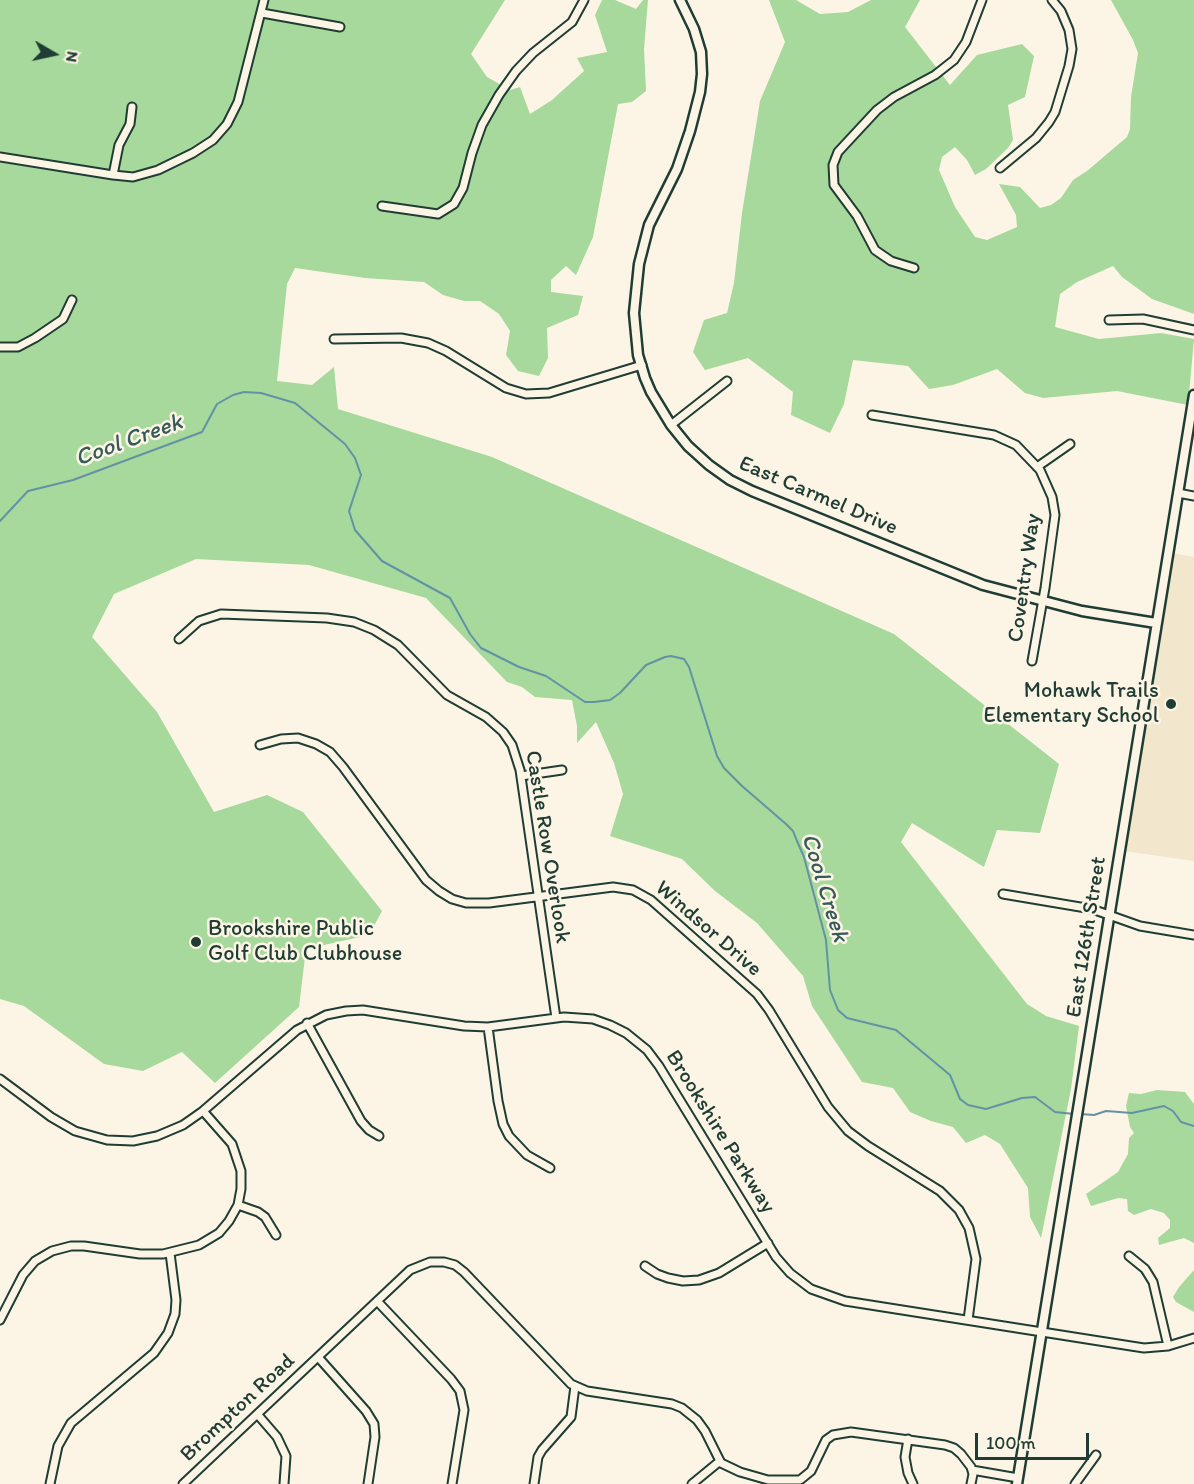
<!DOCTYPE html>
<html>
<head>
<meta charset="utf-8">
<style>
	body { margin:0 }
	#map { position:relative; width:1194px; height:1484px; overflow:hidden; background:#fcf5e5; font-family:Itim,sans-serif }
	canvas { display:block }
	.north { position:absolute; left:24px; top:24px; width:60px; height:60px; -webkit-text-stroke:4px #fcf5e5; paint-order:stroke; rotate:99deg; font-size:16px; font-weight:700; line-height:24px; text-align:center; color:#1f3d34 }
	.north::after { content:''; display:block; margin:auto; width:21px; height:27px; background:#1f3d34; clip-path:polygon(50% 0,100% 100%,50% 72%,0 100%) }
	.scale { position:absolute; left:975px; top:1433px; width:114px; height:27px; box-sizing:border-box; border:3px solid #1f3d34; border-top:0; padding-left:8px; font-size:18px; line-height:21px; white-space:nowrap; color:#1f3d34; -webkit-text-stroke:4px #fcf5e5; paint-order:stroke }
</style>
</head>
<body>
<div id="map">
<canvas width="1194" height="1484"></canvas>
<div class="north">N</div>
<div class="scale">100 m</div>
</div>
<script>
const ctx = document.querySelector('canvas').getContext('2d');
ctx.lineJoin = 'round';
function fill(path, color) { ctx.fillStyle = color; ctx.fill(path, 'evenodd'); }
const poly = rows => new Path2D(rows.map(r => 'M' + r).join(''));
function strokePath(path, color, width, dash) { ctx.strokeStyle = color; ctx.lineWidth = width; ctx.lineCap = dash ? 'butt' : 'round'; ctx.setLineDash(dash || []); ctx.stroke(path); }
function label(font, color, halo, rows, align = 'center') {
  ctx.font = font + ' Itim,sans-serif'; ctx.lineWidth = 5; ctx.setLineDash([]); ctx.textBaseline = 'middle'; ctx.strokeStyle = halo; ctx.fillStyle = color; for (const [text, x, y, turn = 0] of rows) {
    ctx.save(); ctx.translate(x, y); ctx.rotate((+turn || 0) * Math.PI / 180); ctx.textAlign = isNaN(turn) ? turn : align; if (halo) ctx.strokeText(text, 0, 0); ctx.fillText(text, 0, 0); ctx.restore();
  }
}
fill(poly([
	[1173,553,1194,557,1194,861,1124,851]
]), '#f2e6cc');
fill(poly([
	[0,0,505,0,471,54,487,77,510,90,520,87,530,114,552,100,584,71,577,58,607,52,595,15,602,0,615,0,636,9,643,0,648,0,644,49,646,91,632,102,618,104,593,237,576,275,566,266,551,280,551,292,583,296,578,315,547,328,548,358,539,376,518,371,506,355,510,331,499,314,480,301,464,301,443,295,424,282,365,278,295,268,287,284,277,381,312,385,334,367,338,409,492,457,894,634,1059,764,1040,833,997,830,984,867,912,823,901,842,1027,1004,1046,1016,1079,1026,1071,1089,1041,1238,1030,1217,1028,1188,1000,1144,985,1135,966,1143,953,1127,931,1121,910,1112,893,1088,862,1082,812,1006,803,976,757,923,715,891,682,859,610,836,623,794,614,763,596,722,577,743,577,726,572,700,535,697,522,687,507,682,426,598,309,565,196,559,114,594,92,637,157,712,214,812,267,795,303,812,382,911,369,935,306,949,299,1007,215,1083,182,1052,143,1071,104,1064,24,1006,0,999],
	[769,0,796,0,820,14,848,12,871,0,920,0,905,27,950,85,977,55,1022,44,1034,56,1025,97,1008,105,1013,140,1008,148,986,169,975,175,967,160,955,147,942,157,939,170,955,207,975,237,987,240,1017,227,1016,215,999,184,1020,187,1040,208,1051,205,1061,198,1073,180,1087,171,1127,137,1130,129,1131,97,1138,53,1133,40,1111,0,1194,0,1194,314,1152,299,1122,277,1113,266,1077,282,1060,294,1055,327,1099,339,1161,333,1194,339,1188,405,1117,391,1043,398,1025,393,997,369,953,385,929,389,908,366,853,360,844,404,830,433,791,415,793,392,748,358,705,370,693,352,704,320,727,313,734,283,742,213,760,101,785,42],
	[1157,1090,1185,1092,1194,1104,1194,1243,1184,1238,1159,1245,1158,1238,1170,1228,1170,1220,1164,1213,1151,1209,1134,1215,1128,1211,1127,1199,1118,1198,1091,1206,1086,1194,1118,1172,1128,1154,1129,1138,1134,1133,1130,1127,1126,1106,1129,1093,1141,1094],
	[1194,1270,1194,1312,1176,1302,1173,1297,1179,1287]
]), '#a6d99b');
strokePath(poly([
	[0,521,28,491,73,480,202,432,217,404,233,395,244,392,261,393,295,403,345,444,355,458,361,475,349,511,355,530,382,561,450,598,470,634,481,648,519,667,546,676,585,702,594,702,610,700,620,693,646,665,665,657,671,656,684,659,689,667,717,756,724,768,742,786,786,824,793,831,797,841,804,857,826,940,830,990,838,1010,847,1018,896,1030,950,1075,960,1099,968,1105,986,1109,1022,1098,1035,1097,1055,1112,1074,1114],
	[1080,1114,1094,1115,1106,1111,1132,1113,1164,1106,1173,1111,1181,1122,1194,1126]
]), '#6392a5', 2);
const minor = poly([
	[262,13,340,27],
	[0,157,113,175,133,177,158,170,193,153,213,140,227,124,238,102,264,0],
	[1000,168,1036,138,1049,122,1055,112,1069,66,1072,49,1069,30,1061,11,1052,0],
	[113,175,119,145,130,124,132,107],
	[382,206,438,214,454,204,463,188,472,153,482,125,499,95,516,71,533,53,572,22,584,0],
	[914,268,891,261,875,250,857,216,834,185,833,165,838,152,877,110,894,97,935,75,954,60,966,42,982,0],
	[1109,320,1143,319,1194,330],
	[334,339,401,338,428,343,446,351,506,388,526,394,549,393,642,365],
	[0,347,18,347,35,338,63,319,72,300],
	[872,415,994,435,1016,445,1040,470,1052,497,1055,515,1045,588,1032,661],
	[671,425,727,381],
	[1037,467,1070,444],
	[1178,493,1194,496],
	[179,639,199,621,221,614,327,618,354,622,374,630,398,645,447,695,486,717,503,732,512,745,520,770,556,1018],
	[260,745,281,739,298,738,316,744,330,752,343,767,426,880,439,891,452,899,466,903,489,903,613,887,633,890,651,900,757,994,769,1010,828,1107,848,1131,868,1146,940,1191,959,1210,969,1228,976,1259,968,1320],
	[521,776,562,770],
	[1003,894,1092,909,1140,926,1194,935],
	[307,1023,361,1121,369,1130,379,1136],
	[488,1027,498,1101,503,1124,509,1136,527,1155,550,1168],
	[0,1079,51,1117,75,1131,107,1140,133,1141,157,1136,183,1125,203,1111,297,1030,326,1015,346,1011,363,1010,464,1026,488,1027,564,1017,593,1019,610,1025,626,1033,647,1050,659,1066,776,1257,790,1273,811,1289,845,1301,1131,1346,1144,1348,1168,1346,1194,1338],
	[238,1205,258,1212,265,1217,276,1235],
	[1129,1256,1145,1269,1153,1282,1168,1346],
	[645,1266,657,1274,668,1278,683,1281,699,1280,719,1273,768,1243],
	[377,1301,451,1379,460,1391,464,1410,452,1484],
	[0,1320,23,1275,35,1261,52,1251,71,1246,84,1246,140,1254,163,1254,199,1245,219,1233,229,1221,238,1205,241,1189,241,1171,232,1144,203,1111],
	[318,1357,366,1411,374,1424,375,1437,368,1484],
	[258,1415,277,1437,286,1456,284,1484],
	[908,1439,905,1457,908,1473,913,1484],
	[972,1470,1018,1478],
	[50,1484,58,1446,71,1423,154,1353,168,1333,175,1314,176,1300,170,1253],
	[183,1484,410,1270,430,1262,444,1262,455,1265,464,1272,571,1384,587,1391,672,1404,682,1408,697,1420,705,1431,721,1463,740,1472,768,1480,800,1480,811,1471,826,1440,833,1435,851,1432,945,1445,954,1448,961,1454,971,1467,973,1474,971,1484],
	[534,1484,538,1457,542,1450,571,1417,575,1386],
	[692,1484,720,1461],
	[1075,1484,1096,1455]
]);
const tertiary = poly([
	[680,0,694,29,701,52,702,74,700,92,690,131,677,169,649,225,639,264,634,313,638,355,645,378,651,392,671,425,688,446,709,465,730,480,752,491,983,585,1082,611,1156,623],
	[1017,1484,1194,395]
]);
strokePath(minor, '#1f3d34', 11);
strokePath(tertiary, '#1f3d34', 13);
strokePath(minor, '#fcf5e5', 7);
strokePath(tertiary, '#fcf5e5', 8);
for (const [x, y, r, color] of [
	[1171,704,6,"#1f3d34"],
	[196,942,6,"#1f3d34"]
]) { const dot = new Path2D(); dot.arc(x, y, r, 0, 2 * Math.PI); ctx.fillStyle = color; ctx.fill(dot); strokePath(dot, '#fcf5e5', 2); }
label('22px', '#1f3d34', '#fcf5e5', [
	["East Carmel Drive",818,496,23],
	["Coventry Way",1025,578,-82],
	["Castle Row Overlook",547,847,81],
	["Windsor Drive",708,929,41],
	["East 126th Street",1087,937,-81],
	["Brookshire Parkway",720,1132,58],
	["Brompton Road",238,1408,-43]
]);
label('22px', '#1f3d34', '#fcf5e5', [
	["Mohawk Trails",1159,691],
	["Elementary School",1159,716],
	["Brookshire Public",208,929,"left"],
	["Golf Club Clubhouse",208,954,"left"]
], 'right');
label('italic 24px', '#36595a', '#fcf5e5', [
	["Cool Creek",129,441,-20],
	["Cool Creek",824,888,73]
]);
</script>
</body>
</html>
